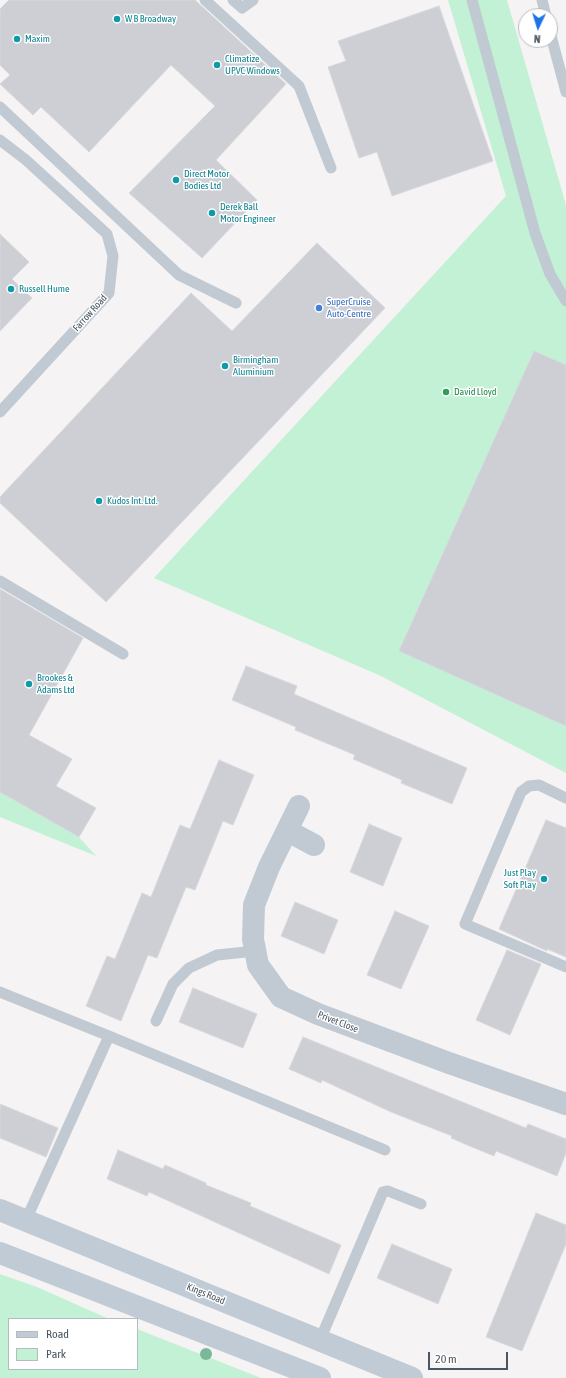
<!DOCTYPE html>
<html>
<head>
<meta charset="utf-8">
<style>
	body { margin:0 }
	#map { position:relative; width:566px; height:1378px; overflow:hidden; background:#f5f3f3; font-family:"Asap Condensed",sans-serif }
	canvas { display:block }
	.legend { position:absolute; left:8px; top:1318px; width:130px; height:52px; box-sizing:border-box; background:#fff; border:1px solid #b7bbc0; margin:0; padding:5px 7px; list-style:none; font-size:12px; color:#4a5661 }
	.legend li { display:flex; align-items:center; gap:8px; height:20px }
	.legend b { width:20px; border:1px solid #b7bbc0 }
	.north { position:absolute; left:518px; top:8px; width:40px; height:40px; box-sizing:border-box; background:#fff; border:1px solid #b7bbc0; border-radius:50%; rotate:184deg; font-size:11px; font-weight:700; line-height:16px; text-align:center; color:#4a5661 }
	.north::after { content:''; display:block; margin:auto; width:14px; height:18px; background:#1a73e8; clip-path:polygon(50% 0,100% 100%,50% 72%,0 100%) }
	.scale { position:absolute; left:428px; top:1352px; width:80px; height:18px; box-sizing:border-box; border:2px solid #4a5661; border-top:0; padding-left:5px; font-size:12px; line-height:14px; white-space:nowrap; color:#4a5661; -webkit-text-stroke:3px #fff; paint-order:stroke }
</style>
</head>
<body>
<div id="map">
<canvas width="566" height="1378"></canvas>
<ul class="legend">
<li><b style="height:5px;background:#c1cbd6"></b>Road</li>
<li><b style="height:11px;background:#c3f1d5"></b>Park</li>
</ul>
<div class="north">N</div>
<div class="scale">20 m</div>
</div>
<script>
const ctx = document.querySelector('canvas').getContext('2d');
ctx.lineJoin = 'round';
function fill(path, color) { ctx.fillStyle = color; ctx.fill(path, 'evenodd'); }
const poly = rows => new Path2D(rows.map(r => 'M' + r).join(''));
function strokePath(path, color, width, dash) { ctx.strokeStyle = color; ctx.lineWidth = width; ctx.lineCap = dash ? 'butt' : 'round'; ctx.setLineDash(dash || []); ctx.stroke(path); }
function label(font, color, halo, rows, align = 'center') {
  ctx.font = font + ' "Asap Condensed",sans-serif'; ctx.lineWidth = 3; ctx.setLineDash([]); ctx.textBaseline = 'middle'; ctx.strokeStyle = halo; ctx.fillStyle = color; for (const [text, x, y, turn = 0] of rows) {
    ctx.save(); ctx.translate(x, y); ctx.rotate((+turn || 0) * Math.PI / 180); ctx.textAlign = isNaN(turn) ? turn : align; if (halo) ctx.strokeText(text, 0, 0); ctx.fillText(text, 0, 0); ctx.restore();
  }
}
fill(poly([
	[448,0,507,0,566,205,566,773,381,676,154,578,506,196],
	[0,792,79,837,96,856,0,817],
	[0,1274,37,1287,109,1319,9,1319,9,1369,137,1369,137,1329,261,1378,0,1378]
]), '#c3f1d5');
const building = poly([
	[9,0,195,0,286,84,216,160,257,200,202,258,129,193,215,106,171,65,89,152,41,107,33,115,0,84,10,75,0,65,0,9,9,0],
	[439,6,493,161,392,196,377,152,359,158,328,67,346,61,338,41,439,6],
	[0,234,29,262,12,279,32,298,0,331,0,234],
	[317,243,385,308,106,602,0,503,0,497,191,293,232,331,317,243],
	[534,351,566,365,566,726,399,651,534,351],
	[0,589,83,638,29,735,72,759,56,786,96,808,79,837,0,792,0,589],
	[246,666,297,686,294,694,467,768,452,804,401,783,402,780,353,759,355,755,295,730,296,727,232,700,246,666],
	[219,760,254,775,233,825,223,821,195,890,186,887,157,958,148,955,121,1021,86,1006,107,956,115,959,142,893,151,897,180,825,190,829,219,760],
	[546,820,566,828,566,957,547,949,547,951,499,929,546,820],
	[369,824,402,838,383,886,350,872,369,824],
	[295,902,338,920,324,954,281,936,295,902],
	[395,911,429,926,401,989,367,975,395,911],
	[507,950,541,964,510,1035,476,1020,507,950],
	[193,988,257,1014,243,1048,179,1022,193,988],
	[303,1037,526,1128,528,1124,566,1139,566,1153,557,1176,496,1151,494,1156,472,1147,451,1138,452,1136,391,1112,322,1080,321,1083,289,1069,303,1037],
	[0,1104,58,1128,46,1157,0,1138,0,1104],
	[118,1150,163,1169,165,1165,206,1183,206,1185,251,1203,250,1206,341,1245,329,1274,149,1192,147,1196,107,1179,118,1150],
	[536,1213,566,1225,566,1244,522,1351,486,1337,536,1213],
	[392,1244,452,1269,438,1304,377,1278,392,1244]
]);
fill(building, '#cdcfd5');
strokePath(building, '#d7d9de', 1);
strokePath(poly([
	[205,0,299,86,331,168],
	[233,0,242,8,253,0],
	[472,0,535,233,550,274,566,301],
	[542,0,546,16],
	[550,32,566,92],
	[0,107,179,275,236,303],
	[0,140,26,160,107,234,113,256,109,293,0,412],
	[0,581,123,654],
	[566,798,539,785,529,786,521,792,465,924,566,967],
	[0,992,109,1036],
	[156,1021,173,984,189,968,217,955,255,951],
	[26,1220,109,1036,385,1150],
	[320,1340,383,1192,388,1191,421,1204]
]), '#c1cad2', 11);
strokePath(poly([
	[299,806,269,867,254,905,253,939,258,965,281,997,318,1014,449,1063,566,1104],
	[288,831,314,845]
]), '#c1cad2', 22);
strokePath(poly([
	[0,1210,412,1378],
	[0,1253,320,1378]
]), '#c1cbd6', 22);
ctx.fillStyle = '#7bb799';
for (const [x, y] of [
	[206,1354]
]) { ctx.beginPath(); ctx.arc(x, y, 6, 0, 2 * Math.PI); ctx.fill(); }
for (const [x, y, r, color] of [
	[117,19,4,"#0f9aa8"],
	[17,39,4,"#0f9aa8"],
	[217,65,4,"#0f9aa8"],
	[176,180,4,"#0f9aa8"],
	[212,213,4,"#0f9aa8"],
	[11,289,4,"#0f9aa8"],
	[319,308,4,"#3f7fe0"],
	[225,366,4,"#0f9aa8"],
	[446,392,4,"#2e9e5b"],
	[99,501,4,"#0f9aa8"],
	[29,684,4,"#0f9aa8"],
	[544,879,4,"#0f9aa8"]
]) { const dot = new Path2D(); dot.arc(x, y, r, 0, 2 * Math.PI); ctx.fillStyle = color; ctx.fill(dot); strokePath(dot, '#fff', 1.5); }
label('10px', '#0d838f', '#fff', [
	["W B Broadway",125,19],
	["Maxim",25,39],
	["Climatize",225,59],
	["UPVC Windows",225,71],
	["Direct Motor",184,174],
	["Bodies Ltd",184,186],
	["Derek Ball",220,207],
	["Motor Engineer",220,219],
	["Russell Hume",19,289],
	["Birmingham",233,360],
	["Aluminium",233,372],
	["Kudos Int. Ltd.",107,501],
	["Brookes &",37,678],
	["Adams Ltd",37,690],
	["Just Play",536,873,"right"],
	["Soft Play",536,885,"right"]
], 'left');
label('10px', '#366cbe', '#fff', [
	["SuperCruise",327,302],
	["Auto-Centre",327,314]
], 'left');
label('10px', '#4a5661', '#fff', [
	["Farrow Road",90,313,-48],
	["Privet Close",338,1022,21],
	["Kings Road",206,1294,22]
]);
label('10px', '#27864d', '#fff', [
	["David Lloyd",454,392]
], 'left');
</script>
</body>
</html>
